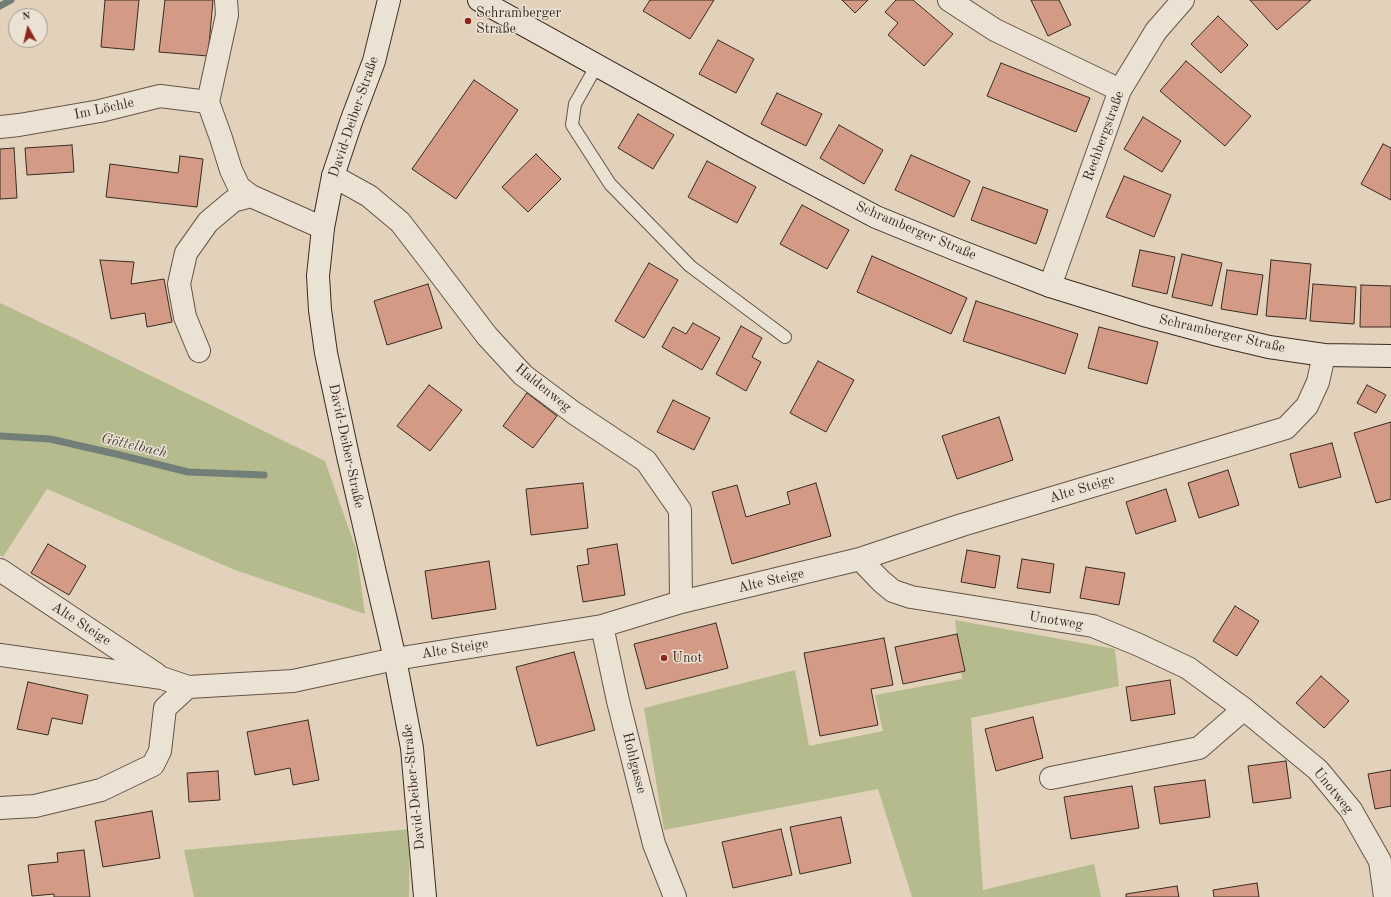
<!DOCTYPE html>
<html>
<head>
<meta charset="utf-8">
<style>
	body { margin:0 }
	#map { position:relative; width:1391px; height:897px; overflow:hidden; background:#e2d2bb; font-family:"Old Standard TT",serif }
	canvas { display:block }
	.north { position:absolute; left:8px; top:8px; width:40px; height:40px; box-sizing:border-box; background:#ece2d3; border:1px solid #a5988c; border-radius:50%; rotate:352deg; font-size:11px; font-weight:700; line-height:16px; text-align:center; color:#3a2a22 }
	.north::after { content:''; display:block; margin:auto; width:14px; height:18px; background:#8f2418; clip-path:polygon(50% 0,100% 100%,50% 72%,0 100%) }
</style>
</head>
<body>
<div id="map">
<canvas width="1391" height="897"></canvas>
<div class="north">N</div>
</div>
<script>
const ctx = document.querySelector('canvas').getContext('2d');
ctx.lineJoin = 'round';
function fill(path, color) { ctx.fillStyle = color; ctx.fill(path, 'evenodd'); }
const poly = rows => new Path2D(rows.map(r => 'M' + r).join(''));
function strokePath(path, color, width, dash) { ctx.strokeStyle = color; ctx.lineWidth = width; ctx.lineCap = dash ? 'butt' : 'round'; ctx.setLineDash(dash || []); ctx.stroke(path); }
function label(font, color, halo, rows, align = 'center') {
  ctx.font = font + ' "Old Standard TT",serif'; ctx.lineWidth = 3; ctx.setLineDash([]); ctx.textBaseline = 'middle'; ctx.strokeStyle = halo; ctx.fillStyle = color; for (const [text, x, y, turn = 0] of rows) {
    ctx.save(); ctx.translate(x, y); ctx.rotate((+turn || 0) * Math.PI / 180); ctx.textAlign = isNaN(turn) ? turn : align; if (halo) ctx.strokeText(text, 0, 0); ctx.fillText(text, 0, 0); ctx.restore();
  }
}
fill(poly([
	[0,303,74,338,325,461,356,549,365,614,235,570,47,489,3,557,0,555],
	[955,620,1115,649,1119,686,971,718,983,890,1094,864,1101,897,912,897,878,789,664,830,644,708,795,670,809,746,883,731,875,695,962,679],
	[410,829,409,897,194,897,184,850]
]), '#b6bb8e');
strokePath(poly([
	[0,6,11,0],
	[0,436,50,439,116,454,188,472,264,475]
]), '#717f78', 7);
const building = poly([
	[105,0,139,0,134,50,101,47,105,0],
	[165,0,213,0,208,56,159,52,165,0],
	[650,0,714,0,690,39,643,11,650,0],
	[842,0,868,0,855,13,842,0],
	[896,0,913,0,953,34,924,66,888,35,898,23,885,12,896,0],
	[1031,0,1059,0,1071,25,1048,36,1031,0],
	[1250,0,1311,0,1277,30,1250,0],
	[1218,16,1248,45,1221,73,1191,44,1218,16],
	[718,40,754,59,736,93,699,74,718,40],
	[1186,61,1251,116,1225,146,1160,91,1186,61],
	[1001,63,1090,98,1076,132,987,96,1001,63],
	[474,80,518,110,456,199,412,169,474,80],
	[777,93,822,114,806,146,761,124,777,93],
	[638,114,674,135,653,169,618,148,638,114],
	[1143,117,1181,141,1162,172,1124,149,1143,117],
	[839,125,883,150,864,184,820,158,839,125],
	[1383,144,1391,148,1391,200,1361,184,1383,144],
	[72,145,74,172,27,175,25,148,72,145],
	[14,148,17,198,0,199,0,149,14,148],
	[536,154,561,179,528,212,502,187,536,154],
	[911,155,970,181,954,217,895,190,911,155],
	[180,156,203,159,197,207,106,197,110,164,178,173,180,156],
	[707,161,756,187,737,223,688,197,707,161],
	[1124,176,1171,195,1154,237,1106,217,1124,176],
	[983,187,1048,210,1036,244,971,220,983,187],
	[802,205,849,230,827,269,780,244,802,205],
	[1140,250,1175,257,1167,294,1132,286,1140,250],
	[1182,254,1222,263,1212,306,1172,297,1182,254],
	[872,256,967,298,951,334,857,292,872,256],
	[100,260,134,262,131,284,164,279,172,322,147,327,145,313,111,319,100,260],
	[1271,260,1311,264,1306,319,1266,316,1271,260],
	[649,263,678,280,644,338,615,321,649,263],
	[1227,270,1263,275,1257,315,1221,309,1227,270],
	[428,284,442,328,387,345,374,301,428,284],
	[1313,284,1356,287,1354,324,1310,321,1313,284],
	[1361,285,1391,286,1391,327,1360,327,1361,285],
	[976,301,1078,334,1065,374,963,341,976,301],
	[693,323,720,338,702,370,662,347,673,327,686,334,693,323],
	[741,326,762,338,752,357,761,362,746,391,716,374,741,326],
	[1099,327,1158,342,1147,384,1088,368,1099,327],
	[818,361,854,380,826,432,790,413,818,361],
	[429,385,462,410,430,451,397,426,429,385],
	[1367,385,1386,395,1376,413,1357,403,1367,385],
	[527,393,557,416,533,448,503,426,527,393],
	[673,400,710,418,694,450,657,432,673,400],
	[999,417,1013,460,957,479,942,436,999,417],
	[1391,422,1391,499,1376,503,1354,433,1391,422],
	[1332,443,1341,477,1299,488,1290,454,1332,443],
	[1228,470,1239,505,1199,518,1188,483,1228,470],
	[583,483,588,528,531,535,526,489,583,483],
	[816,483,831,536,732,564,712,492,737,485,746,517,790,504,787,492,816,483],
	[1166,489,1176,521,1136,534,1126,502,1166,489],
	[48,544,86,566,69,595,31,573,48,544],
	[617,544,625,595,583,602,577,566,589,564,587,549,617,544],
	[967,550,1000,556,995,588,961,582,967,550],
	[1022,559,1054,564,1050,593,1017,588,1022,559],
	[489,561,496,609,432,619,425,571,489,561],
	[1086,567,1125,573,1119,605,1080,598,1086,567],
	[1235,606,1259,621,1237,656,1213,641,1235,606],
	[716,623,728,668,646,689,634,644,716,623],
	[957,634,965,671,903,684,895,647,957,634],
	[884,638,893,685,871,689,878,725,820,736,804,653,884,638],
	[574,652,595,730,537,746,516,667,574,652],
	[1321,676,1349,701,1324,728,1296,703,1321,676],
	[1170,680,1175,714,1131,721,1126,687,1170,680],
	[28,682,88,695,82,724,52,718,48,735,17,729,28,682],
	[1033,717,1043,758,996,771,985,729,1033,717],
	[308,720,319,780,293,785,290,768,255,775,247,732,308,720],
	[1286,761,1291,798,1253,803,1248,766,1286,761],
	[1391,770,1391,806,1375,809,1368,774,1391,770],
	[218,771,220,800,189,802,187,773,218,771],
	[1205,780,1210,817,1160,824,1154,787,1205,780],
	[1132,786,1139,828,1071,839,1064,797,1132,786],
	[152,811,160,858,103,867,95,821,152,811],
	[841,817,851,863,800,874,790,827,841,817],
	[781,829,792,875,733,888,722,842,781,829],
	[84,850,90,897,54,897,54,894,32,896,28,865,58,862,57,853,84,850],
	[1257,883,1259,897,1214,897,1213,890,1257,883],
	[1177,886,1179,897,1126,897,1126,894,1177,886]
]);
fill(building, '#d39b85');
strokePath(building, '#3a2a22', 1);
const lane = poly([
	[597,65,575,104,572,125,610,184,690,266,785,337]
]);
const street = poly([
	[949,0,995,30,1120,90],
	[208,102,227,15,226,0],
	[0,127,19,125,100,111,160,96,208,102,221,138,231,170,239,187,251,196,323,228],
	[333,176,369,196,400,222,424,253,487,336,523,375,574,413,646,461,680,510,681,602],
	[1050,286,1120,90,1156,31,1183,0],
	[199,351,185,317,179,284,186,253,208,222,233,201,251,196],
	[860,559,881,581,893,591,911,597,1093,626,1139,645,1188,668,1244,709,1318,770,1351,810,1380,861,1385,897],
	[0,570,156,674],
	[602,626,618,701,654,844,675,897],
	[0,655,162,678,188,687,293,681,395,659,602,626,681,602,860,559,962,525,1286,428,1307,406,1318,382,1324,355],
	[1051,778,1199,748,1244,709],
	[0,808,35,806,101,790,153,765,160,751,165,708,188,687]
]);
const secondary = poly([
	[389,0,374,61,351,122,333,176,323,228,318,276,320,310,326,353,348,456,395,659,412,748,425,897],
	[479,0,744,147,876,217,957,250,1050,286,1147,316,1214,334,1269,347,1324,355,1391,356]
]);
strokePath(lane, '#645448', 14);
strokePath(street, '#645448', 24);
strokePath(secondary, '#3a2a22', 24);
strokePath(lane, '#ece2d3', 12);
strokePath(street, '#ece2d3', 22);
strokePath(secondary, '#ece2d3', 22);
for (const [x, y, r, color] of [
	[468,21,4,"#8f2418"],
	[664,658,4,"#8f2418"]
]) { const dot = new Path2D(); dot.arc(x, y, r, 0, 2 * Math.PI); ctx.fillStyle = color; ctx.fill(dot); strokePath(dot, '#ece2d3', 1.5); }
label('14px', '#3a2a22', '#ece2d3', [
	["Schramberger",476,13],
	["Straße",476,29],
	["Unot",672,658]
], 'left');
label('14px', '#3a2a22', '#ece2d3', [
	["Im Löchle",104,109,-12],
	["David-Deiber-Straße",354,117,-71],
	["Rechbergstraße",1104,136,-70],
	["Schramberger Straße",916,231,23],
	["Schramberger Straße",1222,334,13],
	["Haldenweg",543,388,39],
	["David-Deiber-Straße",346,446,78],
	["Alte Steige",1082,489,-17],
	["Alte Steige",771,581,-13],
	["Unotweg",1056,621,9],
	["Alte Steige",81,624,33],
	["Alte Steige",455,649,-9],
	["Hohlgasse",634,763,76],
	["David-Deiber-Straße",414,787,-96],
	["Unotweg",1333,791,51]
]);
label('italic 15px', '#4c463f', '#ece2d3', [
	["Göttelbach",134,446,13]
]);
</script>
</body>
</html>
